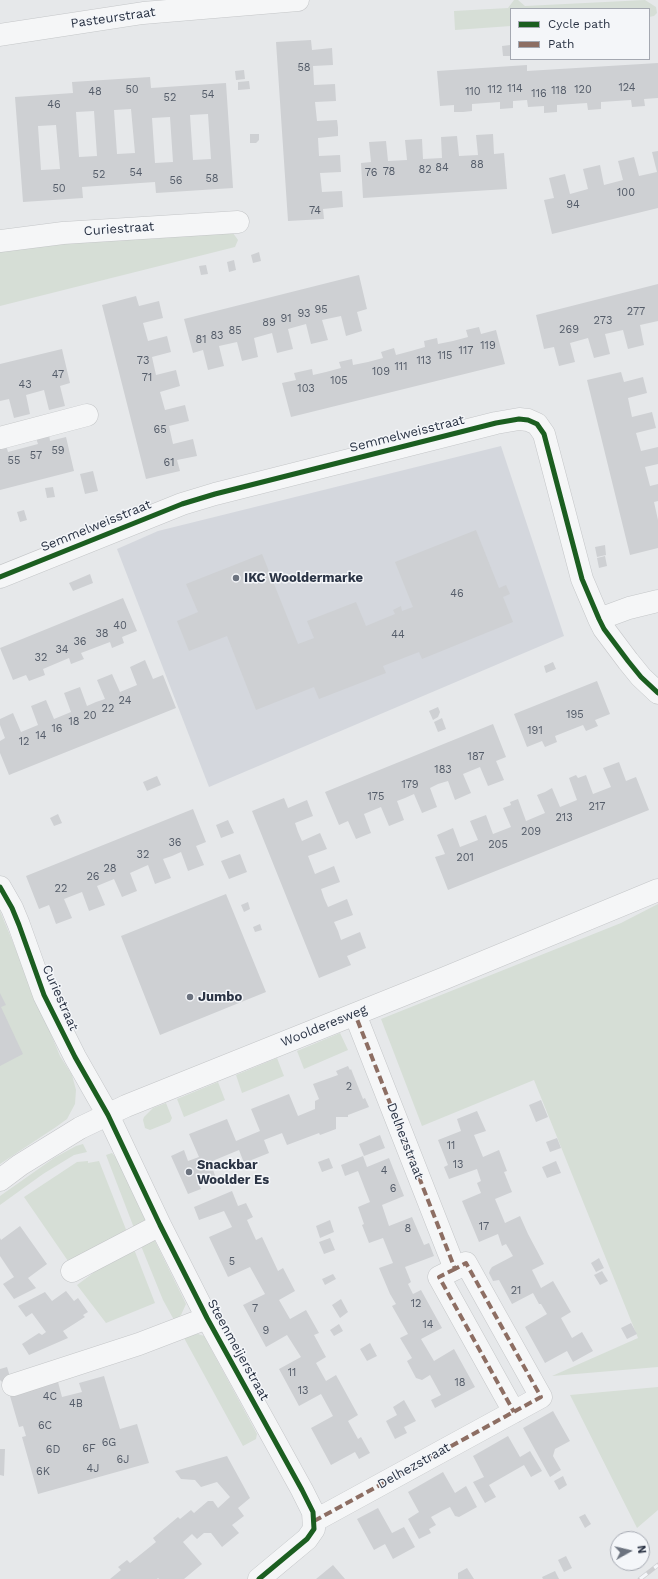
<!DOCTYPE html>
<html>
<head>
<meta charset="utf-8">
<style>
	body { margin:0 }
	#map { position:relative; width:658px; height:1579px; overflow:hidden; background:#e6e8ea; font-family:"Work Sans",sans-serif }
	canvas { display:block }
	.legend { position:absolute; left:510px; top:8px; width:140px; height:52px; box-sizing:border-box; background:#f4f6f9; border:1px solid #a4a8b1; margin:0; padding:5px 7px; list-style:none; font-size:12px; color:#2b3445 }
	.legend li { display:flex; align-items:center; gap:8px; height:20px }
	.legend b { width:20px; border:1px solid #a4a8b1 }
	.north { position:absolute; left:610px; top:1531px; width:40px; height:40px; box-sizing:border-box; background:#f4f6f9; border:1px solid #a4a8b1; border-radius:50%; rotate:82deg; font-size:11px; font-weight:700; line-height:16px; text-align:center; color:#2b3445 }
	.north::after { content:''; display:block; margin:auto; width:14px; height:18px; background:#6c737f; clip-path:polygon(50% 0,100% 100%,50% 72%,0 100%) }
</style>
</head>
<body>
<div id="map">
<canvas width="658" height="1579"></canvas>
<ul class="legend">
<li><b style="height:5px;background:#1b5e20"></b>Cycle path</li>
<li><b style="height:5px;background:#8d6e63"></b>Path</li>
</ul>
<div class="north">N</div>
</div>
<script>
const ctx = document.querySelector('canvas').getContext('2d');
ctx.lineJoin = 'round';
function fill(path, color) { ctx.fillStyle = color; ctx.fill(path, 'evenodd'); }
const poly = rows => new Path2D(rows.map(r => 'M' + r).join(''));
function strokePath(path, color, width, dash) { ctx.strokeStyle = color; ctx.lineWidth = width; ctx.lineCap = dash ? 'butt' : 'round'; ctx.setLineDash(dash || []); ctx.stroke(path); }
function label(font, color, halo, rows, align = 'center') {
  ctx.font = font + ' "Work Sans",sans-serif'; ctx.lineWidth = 3; ctx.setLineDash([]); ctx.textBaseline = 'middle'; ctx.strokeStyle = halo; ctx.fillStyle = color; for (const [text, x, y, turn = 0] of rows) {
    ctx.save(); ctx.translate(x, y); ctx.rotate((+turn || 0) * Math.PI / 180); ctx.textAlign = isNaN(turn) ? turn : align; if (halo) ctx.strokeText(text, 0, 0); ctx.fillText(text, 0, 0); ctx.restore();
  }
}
fill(poly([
	[501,446,564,636,209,787,117,549,158,531]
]), '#d4d7dd');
fill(poly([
	[514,0,518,0,525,6,645,0,656,7,657,13,654,16,649,17,649,9,511,9,511,26,455,30,454,11,508,8],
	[227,232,233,233,238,240,235,247,0,306,0,250,65,239,149,239],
	[658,904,658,1367,552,1376,638,1338,534,1080,422,1126,381,1019,621,923],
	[0,911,60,1056,72,1075,76,1090,75,1104,67,1119,56,1127,0,1164],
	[340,1033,348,1050,304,1069,297,1051],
	[277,1058,284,1076,242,1093,236,1075],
	[218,1082,225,1100,184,1117,177,1099],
	[166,1103,172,1118,170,1122,150,1130,145,1128,143,1120,144,1117,153,1108],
	[83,1144,87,1152,74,1155,43,1174,0,1205,0,1196,54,1158,76,1146],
	[112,1153,118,1160,146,1219,143,1224,134,1228,106,1155],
	[88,1161,88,1163,99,1161,127,1232,68,1261,24,1197,77,1162],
	[153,1237,186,1304,181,1315,174,1320,163,1300,139,1241],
	[132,1244,155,1303,106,1323,77,1285],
	[198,1334,204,1336,257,1434,256,1439,243,1446,184,1338,190,1335],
	[658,1387,658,1510,637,1528,570,1395]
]), '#d6ded6');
fill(poly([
	[311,40,312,50,332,48,333,65,313,66,314,85,335,84,336,101,315,102,317,121,337,120,338,128,338,136,318,138,319,156,340,155,341,172,320,173,321,182,322,192,342,191,343,207,323,209,324,219,288,221,276,42],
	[510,45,511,56,503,56,502,46],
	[658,63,658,98,644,99,645,106,632,107,631,100,601,102,601,109,588,110,587,103,557,105,557,112,544,113,544,106,528,107,527,100,513,101,513,108,500,109,500,102,472,104,472,111,463,112,454,112,454,105,440,106,437,71,527,65,527,71],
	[244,70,245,79,236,80,235,71],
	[150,77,151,88,226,83,233,188,156,193,155,182,82,187,83,198,23,202,15,97,73,93,72,82],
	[131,109,135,153,117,154,114,110],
	[94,111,97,156,79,157,76,112],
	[208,114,211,159,193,160,190,115],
	[170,117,173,162,155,163,152,118],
	[56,125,60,169,41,170,38,126],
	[249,81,250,89,238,90,238,82],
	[250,134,259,134,259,140,256,143,250,143],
	[493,134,494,154,504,153,507,189,363,198,361,163,371,162,369,142,386,141,388,161,407,160,405,140,422,139,423,159,442,158,441,137,457,136,459,156,478,155,476,135],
	[658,151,658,208,552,234,544,200,554,198,549,178,565,174,570,194,588,189,583,169,600,165,604,185,623,180,618,161,634,157,639,176,657,172,652,152],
	[259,252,261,261,253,263,251,255],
	[234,260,236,270,229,272,227,262],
	[206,265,208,274,201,275,199,266],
	[359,275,367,309,357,312,362,331,346,336,341,316,322,320,328,340,311,344,306,324,288,329,293,349,277,353,272,333,254,338,258,357,242,361,237,342,219,346,224,366,208,370,203,350,193,353,184,319],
	[658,284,658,321,640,325,644,345,628,349,623,330,605,334,610,354,594,358,588,338,570,343,575,362,559,366,554,347,544,349,536,315],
	[136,296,139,306,159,301,163,318,143,323,148,341,167,336,171,352,152,357,156,375,176,370,180,386,160,392,165,410,185,405,189,421,169,426,173,444,193,439,197,456,177,460,180,471,146,479,102,305],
	[479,327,481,334,496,330,505,364,291,417,282,383,296,380,294,373,312,369,313,375,326,372,341,368,339,362,352,359,353,365,368,362,383,358,381,352,394,348,396,355,411,351,425,347,424,341,437,338,438,344,453,341,468,337,466,330],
	[62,349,70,383,60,386,65,406,49,410,44,390,26,395,30,414,14,418,9,399,0,401,0,364],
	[621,372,624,382,643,377,647,393,628,398,632,417,652,412,656,428,636,433,641,451,658,447,658,464,645,467,650,486,658,484,658,501,654,502,658,520,658,548,630,555,587,380],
	[49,434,50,441,66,437,74,471,0,490,0,447,6,445,8,452,38,444,36,438],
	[93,471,98,491,85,494,80,474],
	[53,487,55,497,47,498,45,488],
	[24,510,27,520,20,522,17,512],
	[476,530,499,588,506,585,510,594,503,597,513,622,422,659,419,652,383,666,386,673,319,699,314,687,256,710,227,636,189,651,177,621,198,612,186,584,262,554,298,644,314,638,307,621,356,602,366,626,395,614,393,610,401,606,402,611,413,607,395,562],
	[605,545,606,555,597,557,595,547],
	[605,556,607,566,599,568,597,558],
	[90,574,93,583,73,591,69,583],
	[123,598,137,631,122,637,124,643,112,648,110,642,81,653,84,659,71,664,69,658,43,669,45,675,29,681,26,675,13,680,0,648],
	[145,660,153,679,163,675,176,708,9,775,0,753,0,741,5,738,0,725,0,719,13,713,21,732,38,725,31,706,46,700,54,719,71,712,64,693,80,687,87,706,96,702,105,699,97,680,112,674,120,692,137,685,130,667],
	[553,662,556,669,546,673,544,666],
	[597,681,610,714,595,720,598,726,586,731,583,725,555,736,557,742,545,747,542,741,527,747,514,714],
	[438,707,440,712,438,717,433,720,429,711],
	[442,718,446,729,438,732,434,722],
	[493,724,506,757,496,761,504,780,488,786,480,767,463,774,471,793,455,800,448,781,438,784,430,788,437,807,422,813,414,794,405,798,397,801,404,820,389,826,381,807,364,814,371,833,356,839,348,821,339,825,325,792],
	[619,762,626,781,636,777,649,810,448,890,435,857,445,854,437,835,453,828,460,847,478,840,470,821,486,815,493,834,511,827,503,808,511,805,510,802,518,799,526,821,545,813,537,795,545,792,552,788,560,807,577,800,569,778,576,775,578,778,586,775,593,794,611,787,603,768],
	[157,776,161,785,147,791,143,782],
	[284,798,288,808,307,800,313,816,295,823,298,832,302,841,320,833,327,849,308,856,315,874,334,866,340,882,321,889,324,898,328,907,347,899,353,915,334,922,338,931,341,940,360,932,366,948,347,956,351,965,319,978,252,811],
	[193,809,206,842,196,846,204,865,188,871,181,852,172,856,163,859,171,878,155,884,148,865,130,873,137,891,122,897,114,879,97,886,105,905,89,911,82,892,64,899,72,918,56,924,49,905,39,909,26,876],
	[58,814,62,823,54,826,50,818],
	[228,820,234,833,221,838,216,825],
	[240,854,247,872,229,879,221,861],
	[226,894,266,992,160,1035,121,936],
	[248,902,250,909,244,912,241,905],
	[260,924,262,930,255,932,253,927],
	[0,993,6,1005,1,1007,23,1054,0,1066],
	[348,1066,350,1070,351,1069,363,1099,365,1098,369,1107,348,1115,348,1117,336,1117,336,1129,320,1135,319,1133,287,1145,282,1133,264,1140,269,1153,244,1163,239,1150,210,1162,216,1178,199,1185,201,1189,188,1194,171,1156,184,1150,188,1161,199,1157,189,1134,227,1119,236,1141,260,1131,251,1109,289,1094,298,1116,315,1109,315,1101,319,1099,313,1084,338,1075,336,1071],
	[541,1100,548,1117,536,1122,529,1105],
	[477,1111,486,1131,474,1135,483,1157,499,1150,507,1171,504,1172,512,1192,495,1199,505,1223,520,1216,528,1234,544,1264,532,1270,541,1288,553,1281,571,1312,561,1318,572,1338,582,1332,593,1351,573,1362,567,1351,545,1363,525,1327,547,1314,541,1304,539,1304,533,1293,512,1304,499,1280,493,1281,489,1273,490,1270,492,1267,513,1256,506,1244,502,1246,498,1234,479,1242,462,1201,481,1193,477,1183,481,1181,477,1169,449,1179,444,1167,448,1165,438,1140,461,1131,457,1119],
	[380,1135,385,1148,364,1156,359,1144],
	[557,1138,561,1148,550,1152,546,1142],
	[363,1156,367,1167,389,1158,404,1196,382,1205,389,1226,412,1217,424,1245,429,1243,434,1256,405,1267,411,1282,408,1284,413,1294,421,1290,442,1328,421,1339,434,1361,454,1349,475,1387,435,1408,431,1400,441,1395,430,1375,422,1380,416,1378,407,1361,412,1358,400,1338,408,1334,392,1306,396,1304,390,1294,379,1268,393,1263,383,1238,369,1243,362,1225,364,1224,358,1207,370,1202,358,1171,345,1176,341,1165],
	[329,1158,333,1168,322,1172,318,1162],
	[556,1161,561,1173,547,1178,542,1167],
	[232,1191,238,1206,246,1203,253,1217,247,1220,256,1240,262,1237,278,1271,283,1268,295,1291,279,1300,290,1319,306,1310,319,1333,314,1335,326,1357,316,1363,326,1381,336,1375,358,1415,348,1421,358,1439,361,1437,370,1453,359,1459,355,1452,331,1465,311,1428,333,1416,321,1394,299,1406,279,1369,301,1357,287,1335,266,1347,243,1305,265,1294,250,1267,228,1277,209,1237,232,1227,224,1211,199,1220,194,1207],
	[330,1220,334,1232,320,1238,316,1226],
	[20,1226,47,1264,28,1278,36,1288,14,1299,3,1284,14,1277,0,1256,0,1238,1,1240],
	[330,1238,335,1250,324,1254,319,1242],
	[599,1258,604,1268,596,1272,591,1263],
	[602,1271,608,1281,600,1285,594,1275],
	[333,1274,336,1279,325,1285,322,1279],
	[66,1291,74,1301,78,1298,88,1312,83,1315,85,1317,63,1331,68,1338,29,1355,22,1344,39,1333,42,1335,46,1332,32,1313,26,1317,18,1306,45,1292,52,1301],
	[341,1299,348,1312,340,1318,332,1305],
	[631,1323,637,1334,627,1339,621,1328],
	[339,1324,343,1331,334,1336,330,1330],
	[370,1343,377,1356,367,1361,360,1349],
	[7,1367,11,1380,2,1382,0,1380,0,1369],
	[104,1376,120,1429,137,1424,149,1463,38,1494,22,1437,26,1436,23,1426,19,1427,10,1396,58,1382,62,1397,82,1392,79,1383],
	[404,1400,416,1421,404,1427,407,1433,395,1439,386,1421,397,1415,393,1407],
	[553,1411,570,1441,555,1449,553,1456,561,1470,550,1477,523,1428],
	[508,1436,520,1457,530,1451,542,1471,531,1477,524,1465,489,1485,496,1497,485,1503,473,1482,484,1477,473,1456],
	[0,1449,5,1449,4,1476,0,1475],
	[227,1456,250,1498,238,1508,244,1516,232,1525,239,1533,222,1547,211,1533,204,1533,197,1539,192,1534,183,1542,202,1564,184,1579,159,1579,158,1578,157,1579,110,1579,121,1570,118,1567,127,1560,130,1563,156,1542,153,1538,178,1517,180,1519,191,1510,194,1513,208,1501,213,1501,218,1508,230,1497,217,1482,201,1487,195,1480,181,1479,175,1471],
	[443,1472,455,1493,466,1486,477,1507,459,1517,455,1516,450,1507,442,1511,431,1517,436,1525,429,1529,431,1533,419,1539,408,1519,419,1512,408,1492],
	[563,1476,567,1485,559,1490,554,1481],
	[378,1508,392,1533,404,1527,415,1547,393,1559,385,1544,374,1550,357,1519],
	[585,1514,591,1524,585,1528,579,1517],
	[566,1556,572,1568,564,1572,558,1560],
	[333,1565,345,1579,316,1579],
	[467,1568,474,1579,458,1579,458,1573],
	[555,1571,559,1579,543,1579,542,1577]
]), '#ced0d3');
const minor = poly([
	[0,35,143,13,298,0],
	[0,241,63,233,238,222],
	[0,438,87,415],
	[0,577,182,504,215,494,496,423,519,419,528,420,537,424,544,434,582,579,599,619,604,629,628,661,641,677,658,693],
	[599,619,629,608,658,601],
	[0,887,12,908,19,925,44,995,75,1057,108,1115,160,1225,207,1318,302,1490,313,1512,314,1529,307,1539,259,1579],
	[0,1180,20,1165,80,1128,126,1106,445,978,658,890],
	[455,1269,439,1277,514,1412],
	[72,1271,160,1225],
	[13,1385,139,1344,207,1318],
	[314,1521,541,1397,466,1263,455,1269,355,1014]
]);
strokePath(minor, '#c4c6c8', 23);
strokePath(minor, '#f5f6f7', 22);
const rail = poly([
	[640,1579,658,1565]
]);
strokePath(rail, '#cecfd2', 4.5);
strokePath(rail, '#f4f6f9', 3, [9]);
strokePath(poly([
	[455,1269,439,1277,514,1412],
	[314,1521,541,1397,466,1263,455,1269,355,1014]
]), '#8d6e63', 4, [8, 4]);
strokePath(poly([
	[0,577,182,504,215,494,496,423,519,419,528,420,537,424,544,434,582,579,599,619,604,629,628,661,641,677,658,693],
	[0,887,12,908,19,925,44,995,75,1057,108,1115,160,1225,207,1318,302,1490,313,1512,314,1529,307,1539,259,1579]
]), '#1b5e20', 5);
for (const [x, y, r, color] of [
	[236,578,4,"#6c737f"],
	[190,997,4,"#6c737f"],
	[189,1172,4,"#6c737f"]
]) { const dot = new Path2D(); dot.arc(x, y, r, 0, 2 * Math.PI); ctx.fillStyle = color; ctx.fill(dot); strokePath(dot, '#f4f6f9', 1.5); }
label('11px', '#545c69', null, [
	["58",304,68],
	["124",627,88],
	["114",515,89],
	["50",132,90],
	["112",495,90],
	["120",583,90],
	["118",559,91],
	["48",95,92],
	["110",473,92],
	["116",539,94],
	["54",208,95],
	["52",170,98],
	["46",54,105],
	["88",477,165],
	["84",442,168],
	["82",425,170],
	["78",389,172],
	["54",136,173],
	["76",371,173],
	["52",99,175],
	["58",212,179],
	["56",176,181],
	["50",59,189],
	["100",626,193],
	["94",573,205],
	["74",315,211],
	["95",321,310],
	["277",636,312],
	["93",304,314],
	["91",286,319],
	["273",603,321],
	["89",269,323],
	["269",569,330],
	["85",235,331],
	["83",217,336],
	["81",201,340],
	["119",488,346],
	["117",466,351],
	["115",445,356],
	["73",143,361],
	["113",424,361],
	["111",401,367],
	["109",381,372],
	["47",58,375],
	["71",147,378],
	["105",339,381],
	["43",25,385],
	["103",306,389],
	["65",160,430],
	["59",58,451],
	["57",36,456],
	["55",14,461],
	["61",169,463],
	["46",457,594],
	["40",120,626],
	["38",102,634],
	["44",398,635],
	["36",80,642],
	["34",62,650],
	["32",41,658],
	["24",125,701],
	["22",108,709],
	["195",575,715],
	["20",90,716],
	["18",74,722],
	["16",57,729],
	["191",535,731],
	["14",41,736],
	["12",24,742],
	["187",476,757],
	["183",443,770],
	["179",410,785],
	["175",376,797],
	["217",597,807],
	["213",564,818],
	["209",531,832],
	["36",175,843],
	["205",498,845],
	["32",143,855],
	["201",465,858],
	["28",110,869],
	["26",93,877],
	["22",61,889],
	["2",349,1087],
	["11",451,1146],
	["13",458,1165],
	["4",384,1171],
	["6",393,1189],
	["17",484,1227],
	["8",408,1229],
	["5",232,1262],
	["21",516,1291],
	["12",416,1304],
	["7",255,1309],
	["14",428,1325],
	["9",266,1331],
	["11",292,1373],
	["18",460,1383],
	["13",303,1391],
	["4C",50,1397],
	["4B",76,1404],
	["6C",45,1426],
	["6G",109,1443],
	["6F",89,1449],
	["6D",53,1450],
	["6J",123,1460],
	["4J",93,1469],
	["6K",43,1472]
]);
label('13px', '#2b3445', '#f4f6f9', [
	["Pasteurstraat",113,18,-8],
	["Curiestraat",119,229,-4],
	["Semmelweisstraat",407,434,-14],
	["Semmelweisstraat",96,526,-22],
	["Curiestraat",60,998,66],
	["Woolderesweg",324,1026,-22],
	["Delhezstraat",405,1141,69],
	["Steenmeijerstraat",238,1350,61],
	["Delhezstraat",414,1466,-29]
]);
label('bold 13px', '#2b3445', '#f4f6f9', [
	["IKC Wooldermarke",244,578],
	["Jumbo",198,997],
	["Snackbar",197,1165],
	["Woolder Es",197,1180]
], 'left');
</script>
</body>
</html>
